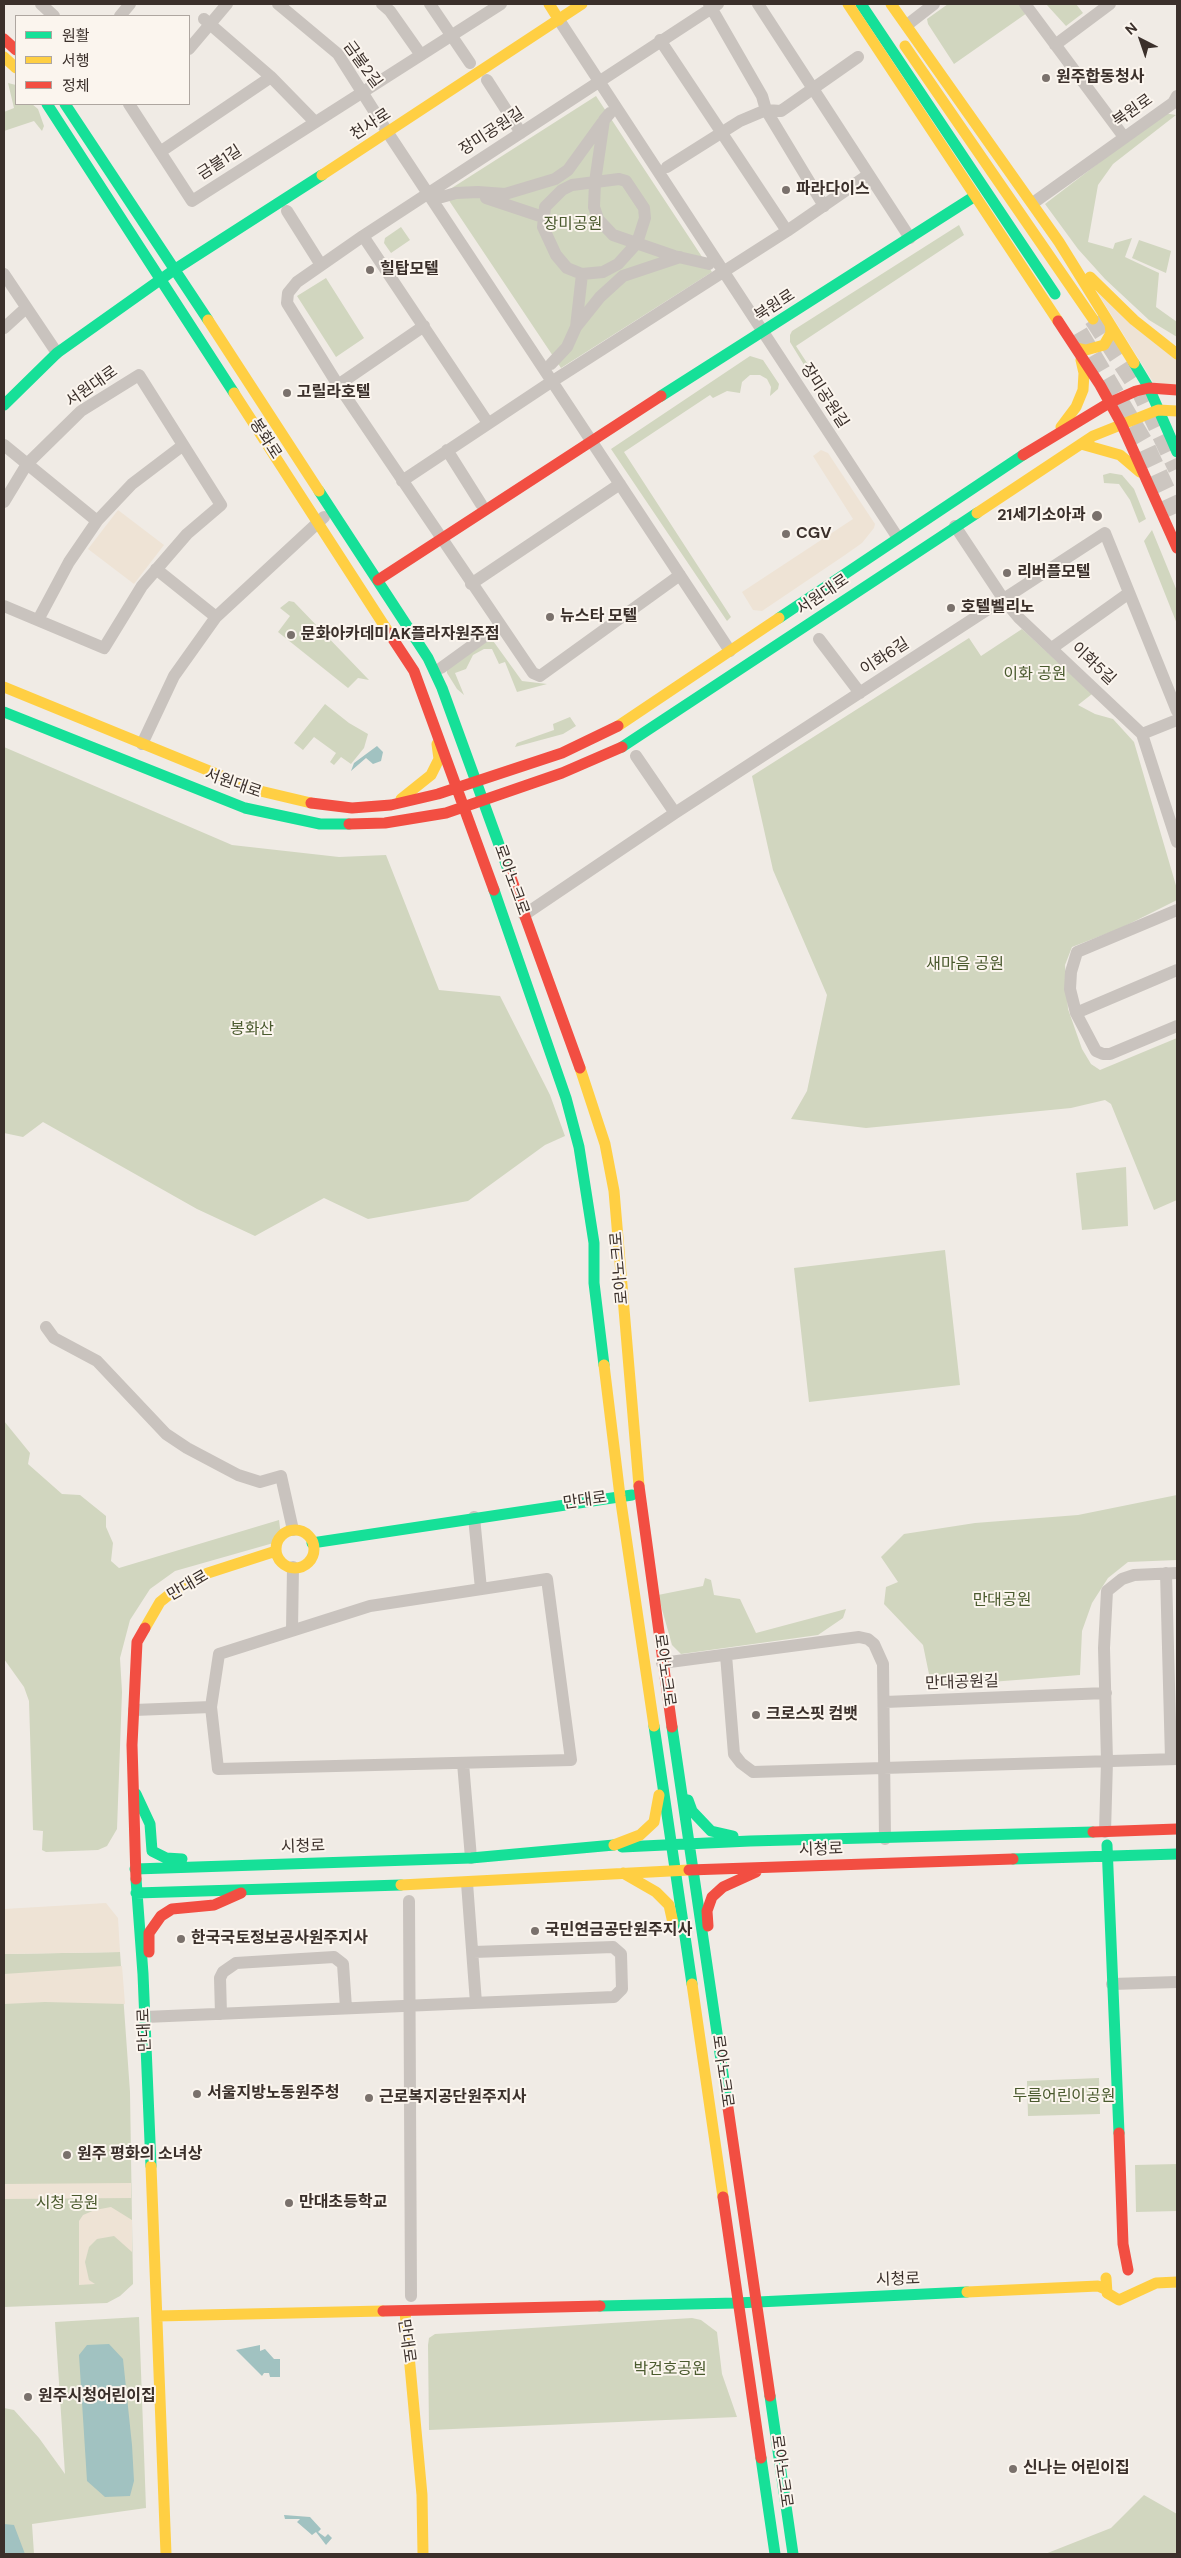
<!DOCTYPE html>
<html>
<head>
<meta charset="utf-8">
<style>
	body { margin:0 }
	#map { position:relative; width:1181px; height:2558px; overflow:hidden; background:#f0ebe5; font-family:"DM Sans","Noto Sans KR",sans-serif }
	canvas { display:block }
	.frame { position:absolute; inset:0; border:5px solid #3b302b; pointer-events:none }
	.legend { position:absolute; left:15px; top:15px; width:175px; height:90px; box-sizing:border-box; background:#fbf5ee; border:1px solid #aea6a0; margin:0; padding:6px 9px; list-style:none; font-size:15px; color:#3b302b }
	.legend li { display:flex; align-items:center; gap:10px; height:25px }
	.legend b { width:25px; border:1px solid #aea6a0 }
	.north { position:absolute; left:1116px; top:15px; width:50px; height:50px; -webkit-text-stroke:4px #fbf5ee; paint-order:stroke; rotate:319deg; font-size:14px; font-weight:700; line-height:20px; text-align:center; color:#3b302b }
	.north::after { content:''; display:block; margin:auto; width:18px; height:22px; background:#3b302b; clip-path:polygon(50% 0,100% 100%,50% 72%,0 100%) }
</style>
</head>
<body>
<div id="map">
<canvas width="1181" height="2558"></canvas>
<div class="frame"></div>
<ul class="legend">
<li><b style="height:6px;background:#16e098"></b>원활</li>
<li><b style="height:6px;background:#ffcf43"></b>서행</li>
<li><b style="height:6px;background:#f24e42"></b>정체</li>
</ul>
<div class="north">N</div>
</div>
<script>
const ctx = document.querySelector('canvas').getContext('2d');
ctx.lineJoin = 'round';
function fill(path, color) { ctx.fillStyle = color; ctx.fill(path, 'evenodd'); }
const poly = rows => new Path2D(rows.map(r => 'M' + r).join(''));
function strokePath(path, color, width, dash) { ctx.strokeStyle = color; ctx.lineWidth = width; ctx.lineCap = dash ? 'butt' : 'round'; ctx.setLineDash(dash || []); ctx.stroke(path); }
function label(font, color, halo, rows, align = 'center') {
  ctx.font = font + ' "DM Sans","Noto Sans KR",sans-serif'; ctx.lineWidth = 4; ctx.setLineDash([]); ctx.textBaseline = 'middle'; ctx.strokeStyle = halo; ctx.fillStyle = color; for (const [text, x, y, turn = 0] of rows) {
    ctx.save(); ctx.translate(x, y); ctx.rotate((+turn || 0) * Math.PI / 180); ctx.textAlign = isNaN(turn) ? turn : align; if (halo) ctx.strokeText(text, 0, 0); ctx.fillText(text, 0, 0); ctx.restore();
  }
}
fill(poly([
	[948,4,1020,4,1027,13,954,64,928,24,927,19],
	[1046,4,1076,4,1083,13,1066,26],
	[8,83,16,85,16,104,32,104,38,109,44,126,42,131,34,121,4,131,4,112,14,108],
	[596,96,712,272,561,368,444,193],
	[1164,113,1176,115,1113,164,1098,185,1088,242,1113,249,1115,243,1132,238,1125,257,1159,273,1156,307,1177,322,1177,337,1149,320,1105,279,1078,249,1045,204],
	[959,225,964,235,796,346,811,369,806,368,790,342,790,335,792,331],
	[401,227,410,240,391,253,384,243,385,238],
	[1139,240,1171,251,1166,273,1132,258],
	[326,278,364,338,336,357,297,296],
	[750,356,763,360,779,384,778,389,770,396,771,387,767,379,760,375,750,375,742,382,740,393,727,391,713,398,710,395,624,452,731,617,727,621,611,449],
	[1110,473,1122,475,1134,489,1146,519,1139,523,1130,500,1119,484,1104,483,1103,475],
	[1152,530,1177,591,1177,624,1144,541],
	[289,601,294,602,369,680,358,678,348,688,278,632,290,616,280,608],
	[1022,629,1092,694,1078,705,1095,714,1113,719,1134,742,1177,889,1177,900,1121,928,1072,947,1065,965,1068,1009,1082,1049,1091,1064,1100,1070,1177,1038,1177,1200,1154,1210,1111,1104,1105,1100,1071,1108,866,1128,791,1119,807,1091,827,995,773,870,752,776,969,638,981,656],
	[491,638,522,681,547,684,517,692,505,662,499,664,492,649,484,649,473,655,466,669,455,673,464,695,457,689,447,673,447,667],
	[325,704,349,723,368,734,364,748,351,764,341,757,334,765,330,762,336,753,314,737,303,750,294,743],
	[570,717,576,726,563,734,515,747,517,743,554,730,553,724],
	[4,747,232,845,339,857,386,855,439,990,500,996,550,1095,565,1136,545,1145,468,1201,368,1219,324,1198,255,1236,197,1209,43,1122,23,1137,4,1133],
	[1126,1167,1128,1226,1082,1230,1076,1173],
	[945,1250,960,1385,809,1402,794,1268],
	[4,1421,30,1453,28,1464,62,1494,80,1495,106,1516,106,1527,113,1543,111,1561,119,1568,279,1520,281,1536,277,1542,175,1571,150,1589,130,1620,120,1658,122,1692,117,1829,107,1846,98,1850,46,1852,42,1850,43,1831,33,1830,29,1701,24,1687,4,1659],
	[1177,1495,1177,1560,1128,1562,1108,1578,1092,1603,1082,1631,1080,1675,940,1686,930,1679,923,1645,884,1604,886,1587,898,1582,881,1557,904,1534,975,1523,1078,1515],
	[705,1578,711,1580,714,1595,740,1599,756,1633,846,1609,843,1618,818,1635,681,1654,672,1645,658,1595,703,1586],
	[120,1952,130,2092,133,2284,120,2296,107,2303,4,2307,4,1954],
	[1099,2078,1100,2114,1028,2116,1027,2081],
	[1177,2164,1177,2211,1136,2212,1135,2165],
	[139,2317,146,2508,32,2524,34,2554,4,2554,4,2408,14,2410,39,2438,65,2474,55,2322],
	[692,2318,701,2320,717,2332,722,2374,737,2417,429,2430,428,2345,429,2338,435,2334],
	[1144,2495,1177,2514,1177,2554,1045,2554,1111,2528]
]), '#d1d6bf');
fill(poly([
	[1094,287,1177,360,1177,386,1155,385],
	[821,450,828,453,875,524,874,528,862,543,845,555,762,611,753,610,742,592,853,519,813,456],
	[118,510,164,545,134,584,88,549],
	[106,1903,118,1918,120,1952,4,1954,4,1909],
	[122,1966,125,2004,45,2002,4,2004,4,1974],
	[131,2183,131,2198,4,2199,4,2184],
	[111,2207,132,2220,132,2252,114,2236,97,2239,89,2247,85,2262,89,2280,95,2284,79,2285,79,2221,83,2215,95,2210]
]), '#eee3d5');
fill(poly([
	[377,746,383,752,381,761,373,764,366,758,351,771,354,763],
	[109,2344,123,2359,132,2445,134,2481,130,2496,105,2497,87,2481,79,2355,87,2345],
	[260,2345,260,2351,265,2349,274,2359,280,2359,280,2377,270,2377,269,2373,264,2373,262,2376,236,2350],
	[284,2515,310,2517,321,2529,318,2532,325,2537,328,2534,332,2538,326,2545,316,2532,312,2535,297,2522,300,2519,285,2519],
	[4,2524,14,2525,25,2554,4,2554]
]), '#a1c2c1');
strokePath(poly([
	[1093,319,1141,393,1177,469],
	[1079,332,1144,442,1177,513]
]), '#ccc6c0', 18, [18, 9]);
strokePath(poly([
	[41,4,54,16],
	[278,4,338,54,388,133,730,651],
	[382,4,390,11,421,55],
	[430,4,470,63],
	[709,4,762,96,766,110,824,206],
	[758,4,910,238],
	[1025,4,1124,137],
	[120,16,130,4],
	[204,19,271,77,315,122],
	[559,20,898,538],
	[907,25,934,4],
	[660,40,787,231],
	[1055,45,1110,4],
	[189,49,227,4],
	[487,80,521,133],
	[129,104,192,201,501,4],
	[610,113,604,120,595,182,594,207,598,219,613,235,674,256,709,264],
	[160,152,271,77],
	[667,167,740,121,766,110,781,111,858,57],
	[619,179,626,181,644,208,645,218,637,243,618,264,603,272,582,274,567,268,556,255,543,227,545,207,562,190,572,185,619,179],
	[442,197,456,193,478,192,505,194,555,179,568,170,602,123],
	[486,198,543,217],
	[1033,203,1173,103,1177,96],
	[287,211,321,265],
	[363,236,488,423],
	[4,274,57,353],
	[576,327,600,297,623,276,680,257],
	[4,328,26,308],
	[551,364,567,347,576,327,582,274],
	[338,385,424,326],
	[4,445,97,521],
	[447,450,481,504],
	[402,481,545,386,787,231,868,175],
	[4,502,27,464,81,411,139,375,221,505,187,534,142,586,104,648,4,606],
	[955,526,1004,600,1019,618,1142,734,1177,842],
	[156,569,216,617],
	[680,575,540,676,533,673,338,385,287,303,288,293,297,282,363,236,718,4],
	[471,584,620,484],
	[38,620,69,562,97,521,132,484,182,446],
	[819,639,860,693],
	[1052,648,1129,593],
	[441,668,499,626],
	[1142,734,1177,720],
	[142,744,174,676,216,617,324,517],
	[636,756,675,813],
	[1177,910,1077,952,1071,972,1070,989,1076,1013,1096,1051,1103,1054,1110,1054,1177,1026],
	[524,915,675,813,1105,533,1177,711],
	[1076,1013,1177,970],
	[46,1327,54,1338,97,1361,166,1434,187,1448,238,1475,260,1482,281,1476,293,1530],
	[474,1517,481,1589],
	[1166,1573,1171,1759],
	[292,1630,293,1567],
	[726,1655,734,1754,741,1763,753,1772,1177,1759],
	[662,1663,859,1637,868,1639,874,1644,883,1664,885,1839],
	[885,1702,1106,1693],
	[134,1710,211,1707,218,1769,571,1760,547,1579,370,1606,219,1654,211,1707],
	[463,1763,471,1858],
	[1105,1832,1107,1761,1104,1648,1107,1591,1122,1579,1134,1575,1177,1573],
	[467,1883,476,2003],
	[409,1901,411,2296],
	[1112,1984,1177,1982],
	[221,2014,220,1978,223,1972,236,1963,334,1957,343,1964,346,2008],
	[145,2017,614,1997,622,1989,621,1954,613,1947,474,1952]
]), '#c9c3be', 12);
strokePath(poly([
	[861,4,1055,294],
	[47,104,234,393],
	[65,104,208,320],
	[1134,363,1149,388,1177,452],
	[661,396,975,196],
	[4,405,57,353,174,270,322,175],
	[319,491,428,658,442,688,510,875],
	[779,618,1023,455],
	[4,712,245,808,320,824,349,824],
	[622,747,977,513],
	[494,890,566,1098,579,1147,594,1243,594,1283,604,1365],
	[312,1543,632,1495],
	[654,1726,692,1984],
	[672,1727,727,2101],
	[136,1794,150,1824,152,1851,166,1858,182,1859],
	[688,1800,692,1811,711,1831,733,1836],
	[1107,1845,1119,2133],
	[622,1847,750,1841,1093,1832],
	[1013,1859,1177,1854],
	[135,1869,471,1858,614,1845],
	[136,1879,143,1974,151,2166],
	[136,1893,401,1885],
	[600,2306,737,2303,967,2292],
	[770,2396,793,2554],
	[761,2458,775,2554]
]), '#16e098', 11);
strokePath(poly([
	[549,4,559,20],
	[848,4,1058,321],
	[891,4,1059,242,1134,363],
	[905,46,1093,319],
	[4,57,16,68],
	[322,175,582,4],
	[1090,277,1134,320,1177,354],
	[208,320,319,491],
	[1077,348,1086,350,1104,345,1111,333,1110,324],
	[234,393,389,633],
	[1061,427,1076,407,1083,390,1084,373,1081,360],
	[1081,444,1120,455,1140,472],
	[977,513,1093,436,1158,410,1177,411],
	[4,687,256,790,311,803],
	[618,726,779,618],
	[401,799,431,775,439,759,437,744],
	[580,1068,605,1144,614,1191,639,1486],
	[604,1365,620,1496,654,1726],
	'276 1549a19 19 0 1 1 38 0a19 19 0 1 1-38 0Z',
	[145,1628,160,1602,175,1590,208,1573,276,1551],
	[614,1845,640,1835,654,1822,659,1795],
	[623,1873,656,1892,669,1905,673,1923],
	[401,1885,689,1870],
	[692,1984,723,2197],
	[151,2166,166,2554],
	[1106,2278,1107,2293,1119,2300,1156,2283,1177,2282],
	[967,2292,1098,2286,1105,2289],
	[405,2312,422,2495,423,2554],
	[157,2316,383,2311]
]), '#ffcf43', 11);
strokePath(poly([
	[4,39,16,50],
	[1058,321,1100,385,1121,423,1177,548],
	[1023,455,1109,403,1136,391,1149,388,1177,390],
	[378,580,661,396],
	[389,633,414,671,494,890],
	[311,803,352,808,391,805,438,794,562,753,618,726],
	[349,824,385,823,446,813,562,773,622,747],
	[510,875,580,1068],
	[639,1486,672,1727],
	[1093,1832,1177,1829],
	[689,1870,1013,1859],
	[136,1879,132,1745,137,1642,145,1628],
	[708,1926,707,1911,712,1897,723,1887,756,1872],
	[149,1952,149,1933,161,1916,172,1909,214,1905,241,1893],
	[727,2101,770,2396],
	[1119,2133,1123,2244,1128,2270],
	[723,2197,761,2458],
	[383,2311,600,2306]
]), '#f24e42', 11);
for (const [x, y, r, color] of [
	[1046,78,5,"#7a716c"],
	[786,190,5,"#7a716c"],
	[370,270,5,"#7a716c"],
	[287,393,5,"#7a716c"],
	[1097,516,6,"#7a716c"],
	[786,534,5,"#7a716c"],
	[1007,573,5,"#7a716c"],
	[951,608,5,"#7a716c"],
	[550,617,5,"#7a716c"],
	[291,635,5,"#7a716c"],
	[756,1715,5,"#7a716c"],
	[535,1931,5,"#7a716c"],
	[181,1939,5,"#7a716c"],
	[197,2094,5,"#7a716c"],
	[369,2098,5,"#7a716c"],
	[67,2155,5,"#7a716c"],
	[289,2203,5,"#7a716c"],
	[28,2397,5,"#7a716c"],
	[1013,2469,5,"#7a716c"]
]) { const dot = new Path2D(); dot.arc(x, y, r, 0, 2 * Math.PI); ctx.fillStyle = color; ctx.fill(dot); strokePath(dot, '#fbf5ee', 2); }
label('16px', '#3b302b', '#fbf5ee', [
	["금불2길",362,65,54],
	["북원로",1133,111,-35],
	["천사로",371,125,-33],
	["장미공원길",492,132,-33],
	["금불1길",220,163,-33],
	["북원로",775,306,-33],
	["서원대로",92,387,-35],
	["장미공원길",824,396,57],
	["봉화로",265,439,57],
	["서원대로",823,595,-34],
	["이화6길",885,657,-33],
	["이화5길",1093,664,43],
	["서원대로",233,784,19],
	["로아노크로",511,880,70],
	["로아노크로",620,1268,-95],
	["만대로",585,1501,-8],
	["만대로",188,1586,-30],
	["로아노크로",664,1670,82],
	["만대공원길",962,1683,-2],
	["시청로",303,1847,-2],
	["시청로",821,1850,-2],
	["만대로",145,2030,-92],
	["로아노크로",722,2071,82],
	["시청로",898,2280,-2],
	["만대로",406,2341,82],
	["로아노크로",781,2471,82]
]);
label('bold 16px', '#3b302b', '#fbf5ee', [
	["원주합동청사",1056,78],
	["파라다이스",796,190],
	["힐탑모텔",380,270],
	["고릴라호텔",297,393],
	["21세기소아과",1086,516,"right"],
	["CGV",796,534],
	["리버플모텔",1017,573],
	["호텔벨리노",961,608],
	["뉴스타 모텔",560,617],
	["문화아카데미AK플라자원주점",301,635],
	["크로스핏 컴뱃",766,1715],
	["국민연금공단원주지사",545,1931],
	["한국국토정보공사원주지사",191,1939],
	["서울지방노동원주청",207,2094],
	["근로복지공단원주지사",379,2098],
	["원주 평화의 소녀상",77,2155],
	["만대초등학교",299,2203],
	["원주시청어린이집",38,2397],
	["신나는 어린이집",1023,2469]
], 'left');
label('16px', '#4a5a2e', '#fbf5ee', [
	["장미공원",573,225],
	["이화 공원",1035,675],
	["새마음 공원",965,965],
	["봉화산",252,1030],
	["만대공원",1002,1601],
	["두름어린이공원",1064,2097],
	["시청 공원",67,2204],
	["박건호공원",670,2370]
]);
</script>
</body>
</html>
